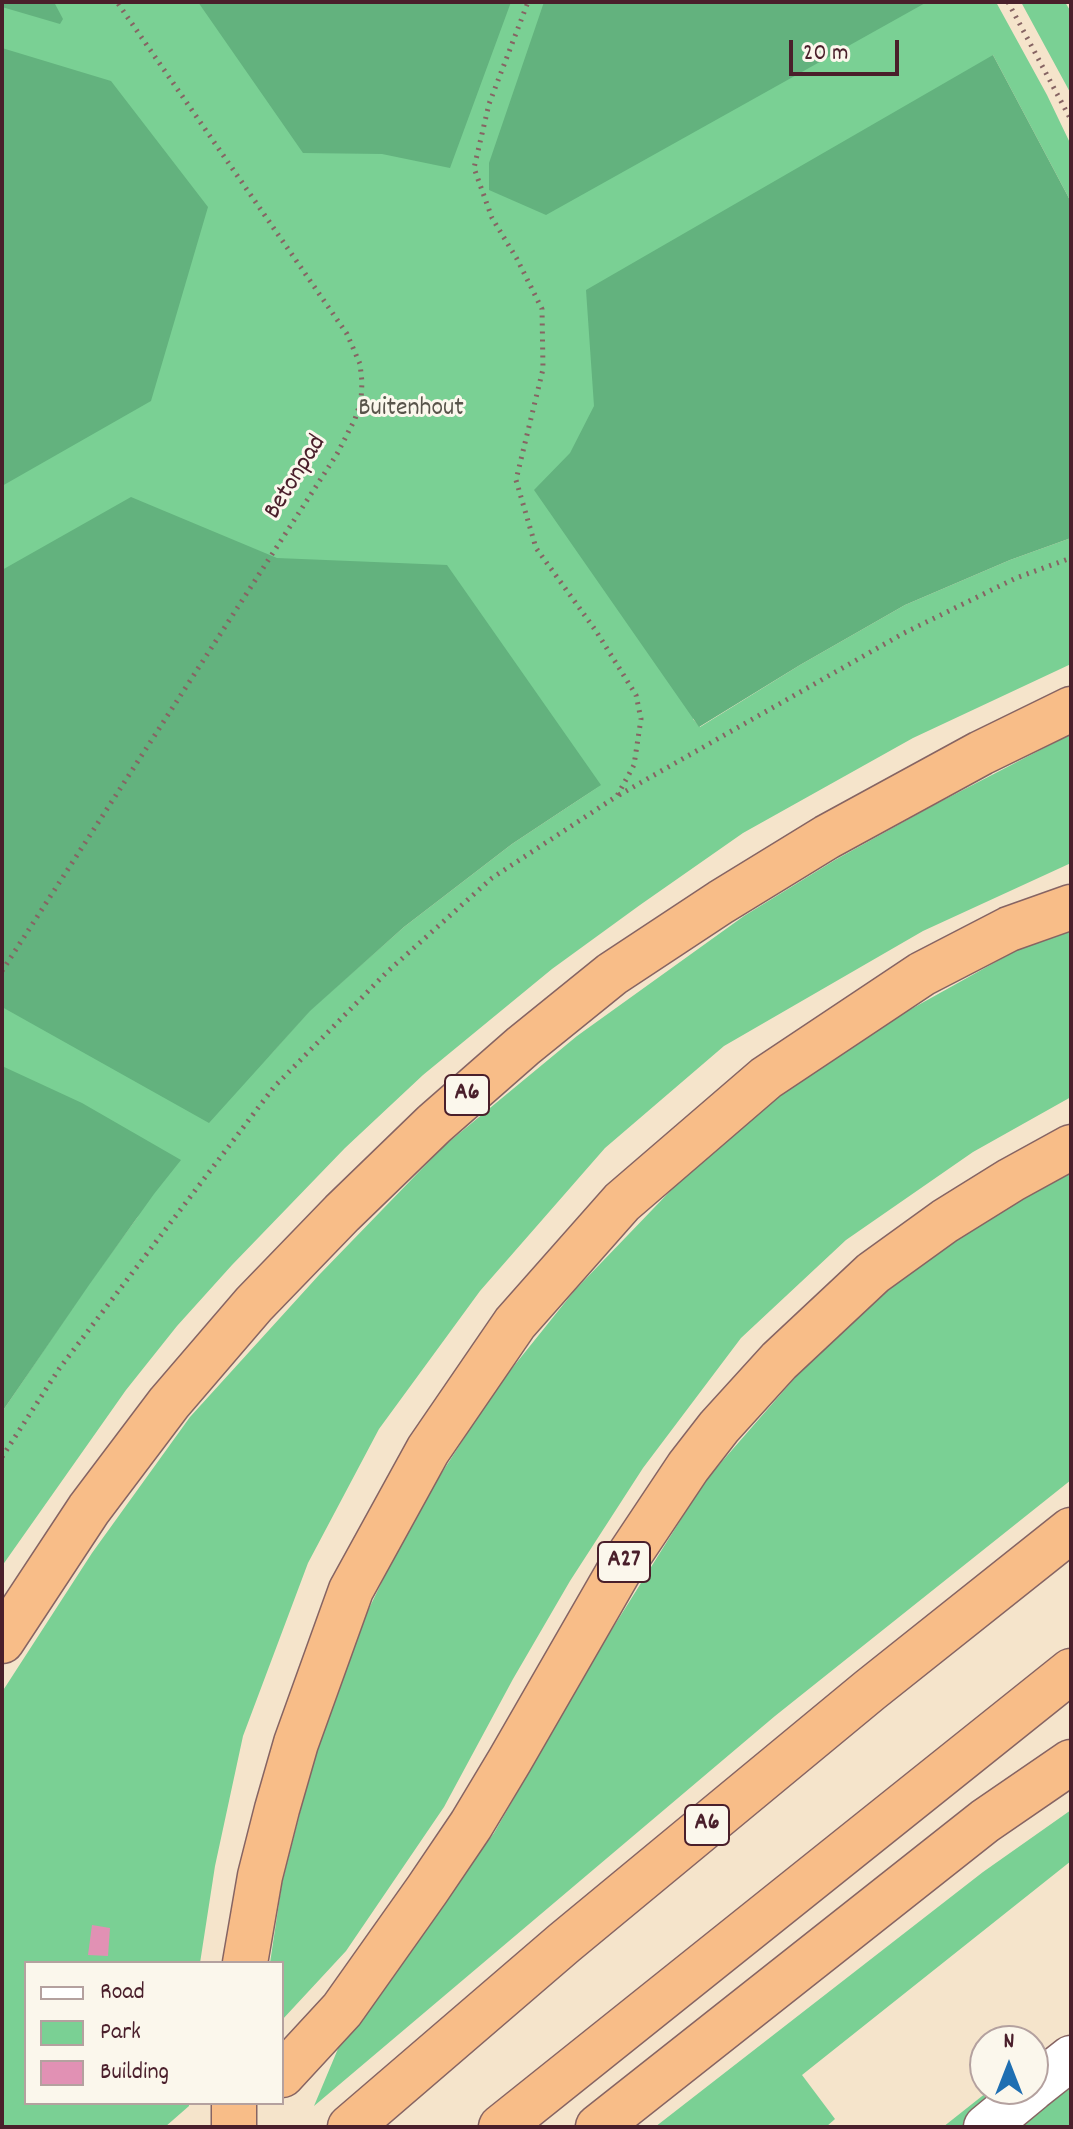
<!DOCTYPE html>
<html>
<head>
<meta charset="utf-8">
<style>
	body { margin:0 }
	#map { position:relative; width:1073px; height:2129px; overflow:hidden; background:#f5e4cb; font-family:Dekko,sans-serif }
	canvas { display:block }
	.frame { position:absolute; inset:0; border:4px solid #4a1f2b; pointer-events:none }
	.legend { position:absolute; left:24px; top:1961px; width:260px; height:144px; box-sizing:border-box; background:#fbf7ec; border:2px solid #b4a19f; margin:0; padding:10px 14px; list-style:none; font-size:24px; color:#4a1f2b }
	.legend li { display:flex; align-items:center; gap:16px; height:40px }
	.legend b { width:40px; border:2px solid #b4a19f }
	.north { position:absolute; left:969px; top:2025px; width:80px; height:80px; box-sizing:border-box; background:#fbf7ec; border:2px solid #b4a19f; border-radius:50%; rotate:0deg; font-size:22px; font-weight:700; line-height:32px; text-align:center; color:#4a1f2b }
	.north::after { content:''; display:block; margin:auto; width:28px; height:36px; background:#1f6fb2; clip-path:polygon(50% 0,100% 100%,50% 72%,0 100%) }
	.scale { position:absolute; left:789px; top:40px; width:110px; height:36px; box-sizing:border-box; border:4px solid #4a1f2b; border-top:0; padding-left:10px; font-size:24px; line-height:28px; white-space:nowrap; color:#4a1f2b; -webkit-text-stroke:6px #fbf7ec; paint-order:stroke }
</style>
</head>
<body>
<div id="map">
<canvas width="1073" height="2129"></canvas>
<div class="frame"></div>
<ul class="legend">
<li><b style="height:10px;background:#fff"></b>Road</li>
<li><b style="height:22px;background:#7ad094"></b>Park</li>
<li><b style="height:22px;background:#e191b4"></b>Building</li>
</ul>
<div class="north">N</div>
<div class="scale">20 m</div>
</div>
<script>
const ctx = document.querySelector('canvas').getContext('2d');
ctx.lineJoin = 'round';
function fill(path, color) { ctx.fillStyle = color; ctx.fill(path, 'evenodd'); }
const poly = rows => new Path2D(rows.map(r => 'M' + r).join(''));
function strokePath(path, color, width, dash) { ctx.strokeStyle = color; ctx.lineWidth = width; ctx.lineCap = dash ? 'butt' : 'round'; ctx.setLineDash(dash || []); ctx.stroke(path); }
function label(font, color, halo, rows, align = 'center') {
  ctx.font = font + ' Dekko,sans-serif'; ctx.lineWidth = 6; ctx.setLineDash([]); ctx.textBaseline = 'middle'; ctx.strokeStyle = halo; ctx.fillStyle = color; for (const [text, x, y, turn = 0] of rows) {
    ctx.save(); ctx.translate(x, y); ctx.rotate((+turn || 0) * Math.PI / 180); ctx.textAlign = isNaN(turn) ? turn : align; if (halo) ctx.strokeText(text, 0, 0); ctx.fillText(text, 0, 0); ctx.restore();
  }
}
fill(poly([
	[2,2,996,2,1047,95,1071,145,1071,202,993,55,693,719,700,727,800,665,905,605,1010,560,1071,538,1071,664,913,738,743,833,640,905,552,969,423,1075,345,1148,232,1265,177,1326,126,1390,2,1566,2,1412,88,1285,139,1215,91,1271,2,1409],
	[601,785,512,844,404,927,310,1010,269,1056,365,937],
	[1021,2,1065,2,1071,12,1071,94],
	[1071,734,1071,863,923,931,724,1046,605,1148,480,1291,379,1429,308,1563,243,1736,215,1866,200,1963,26,1963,26,2103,189,2103,189,2106,165,2127,2,2127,2,1692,92,1553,190,1417,319,1275,444,1146,577,1036,744,916,835,860,934,805],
	[1071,929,1071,1097,973,1152,846,1240,741,1338,643,1468,570,1581,513,1679,444,1807,346,1951,282,2020,282,1963,270,1963,282,1883,313,1761,359,1629,414,1516,497,1387,575,1290,678,1183,778,1095,895,1018,1028,944],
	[1071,1171,1071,1480,775,1716,314,2106,345,2032,494,1833,599,1650,705,1481,800,1372,909,1271,1016,1200],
	[1071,1810,1071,1861,802,2075,835,2119,826,2127,655,2127,983,1872],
	[1071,2073,1071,2127,1005,2127],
	[991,2089,1010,2089,962,2127,943,2127]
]), '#7ad094');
fill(poly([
	[2,2,54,2,63,19,60,24,2,7],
	[198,2,511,2,450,168,382,154,303,153],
	[544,2,927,2,546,215,489,190,489,163],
	[2,48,111,81,208,207,151,401,2,486],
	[993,55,1071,202,1071,538,1010,560,905,605,800,665,699,727,534,490,570,453,594,406,586,290],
	[131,497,277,558,447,565,601,785,512,844,404,927,310,1011,209,1123,2,1007,2,570],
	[2,1066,82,1103,181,1160,154,1194,89,1285,2,1412]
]), '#63b27e');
fill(poly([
	[92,1925,110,1928,108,1956,88,1955]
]), '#e191b4');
const minor = poly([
	[1033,2088,1071,2058],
	[986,2127,1032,2089]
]);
const highway = poly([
	[2,1641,89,1509,169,1403,254,1304,342,1213,434,1124,523,1046,612,974,721,902,827,837,981,753,1071,709],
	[245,1963,260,1876,277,1809,296,1743,351,1590,428,1450,515,1323,622,1202,766,1078,922,974,1009,929,1071,907],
	[282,2075,342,2010,427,1890,471,1825,510,1760,620,1569,688,1467,719,1427,779,1361,873,1273,945,1221,1011,1180,1071,1147],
	[350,2127,564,1943,870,1690,1071,1530],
	[501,2127,1071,1671],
	[598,2127,985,1821,1071,1762]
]);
strokePath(minor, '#866463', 47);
strokePath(highway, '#866463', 47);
strokePath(poly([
	[1008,2,1071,120],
	[619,795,904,633,1016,578,1071,558],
	[2,971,337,454,355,419,361,401,362,382,360,364,347,334,117,2],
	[2,1457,59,1369,274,1087,387,972,492,878,617,796,634,765,641,719,636,695,596,631,536,548,516,480,543,369,542,309,517,259,492,218,474,168,489,104,528,2]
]), '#866463', 5, [2, 6]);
strokePath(minor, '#fff', 44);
strokePath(highway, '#f8bd88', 44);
const highwayBridge = poly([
	[234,2127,234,2103]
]);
strokePath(highwayBridge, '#866463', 47, []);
strokePath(highwayBridge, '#f8bd88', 44);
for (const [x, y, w] of [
	[467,1095,44],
	[624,1562,52],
	[707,1825,44]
]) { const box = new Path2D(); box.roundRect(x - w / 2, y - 20, w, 40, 6); ctx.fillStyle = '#fbf7ec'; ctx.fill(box); strokePath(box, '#4a1f2b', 2); }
label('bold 24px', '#4a1f2b', null, [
	["A6",467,1095],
	["A27",624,1562],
	["A6",707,1825]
]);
label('26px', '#58544a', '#fbf7ec', [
	["Buitenhout",411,410]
]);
label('26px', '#4a1f2b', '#fbf7ec', [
	["Betonpad",297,478,-58]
]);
</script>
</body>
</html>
